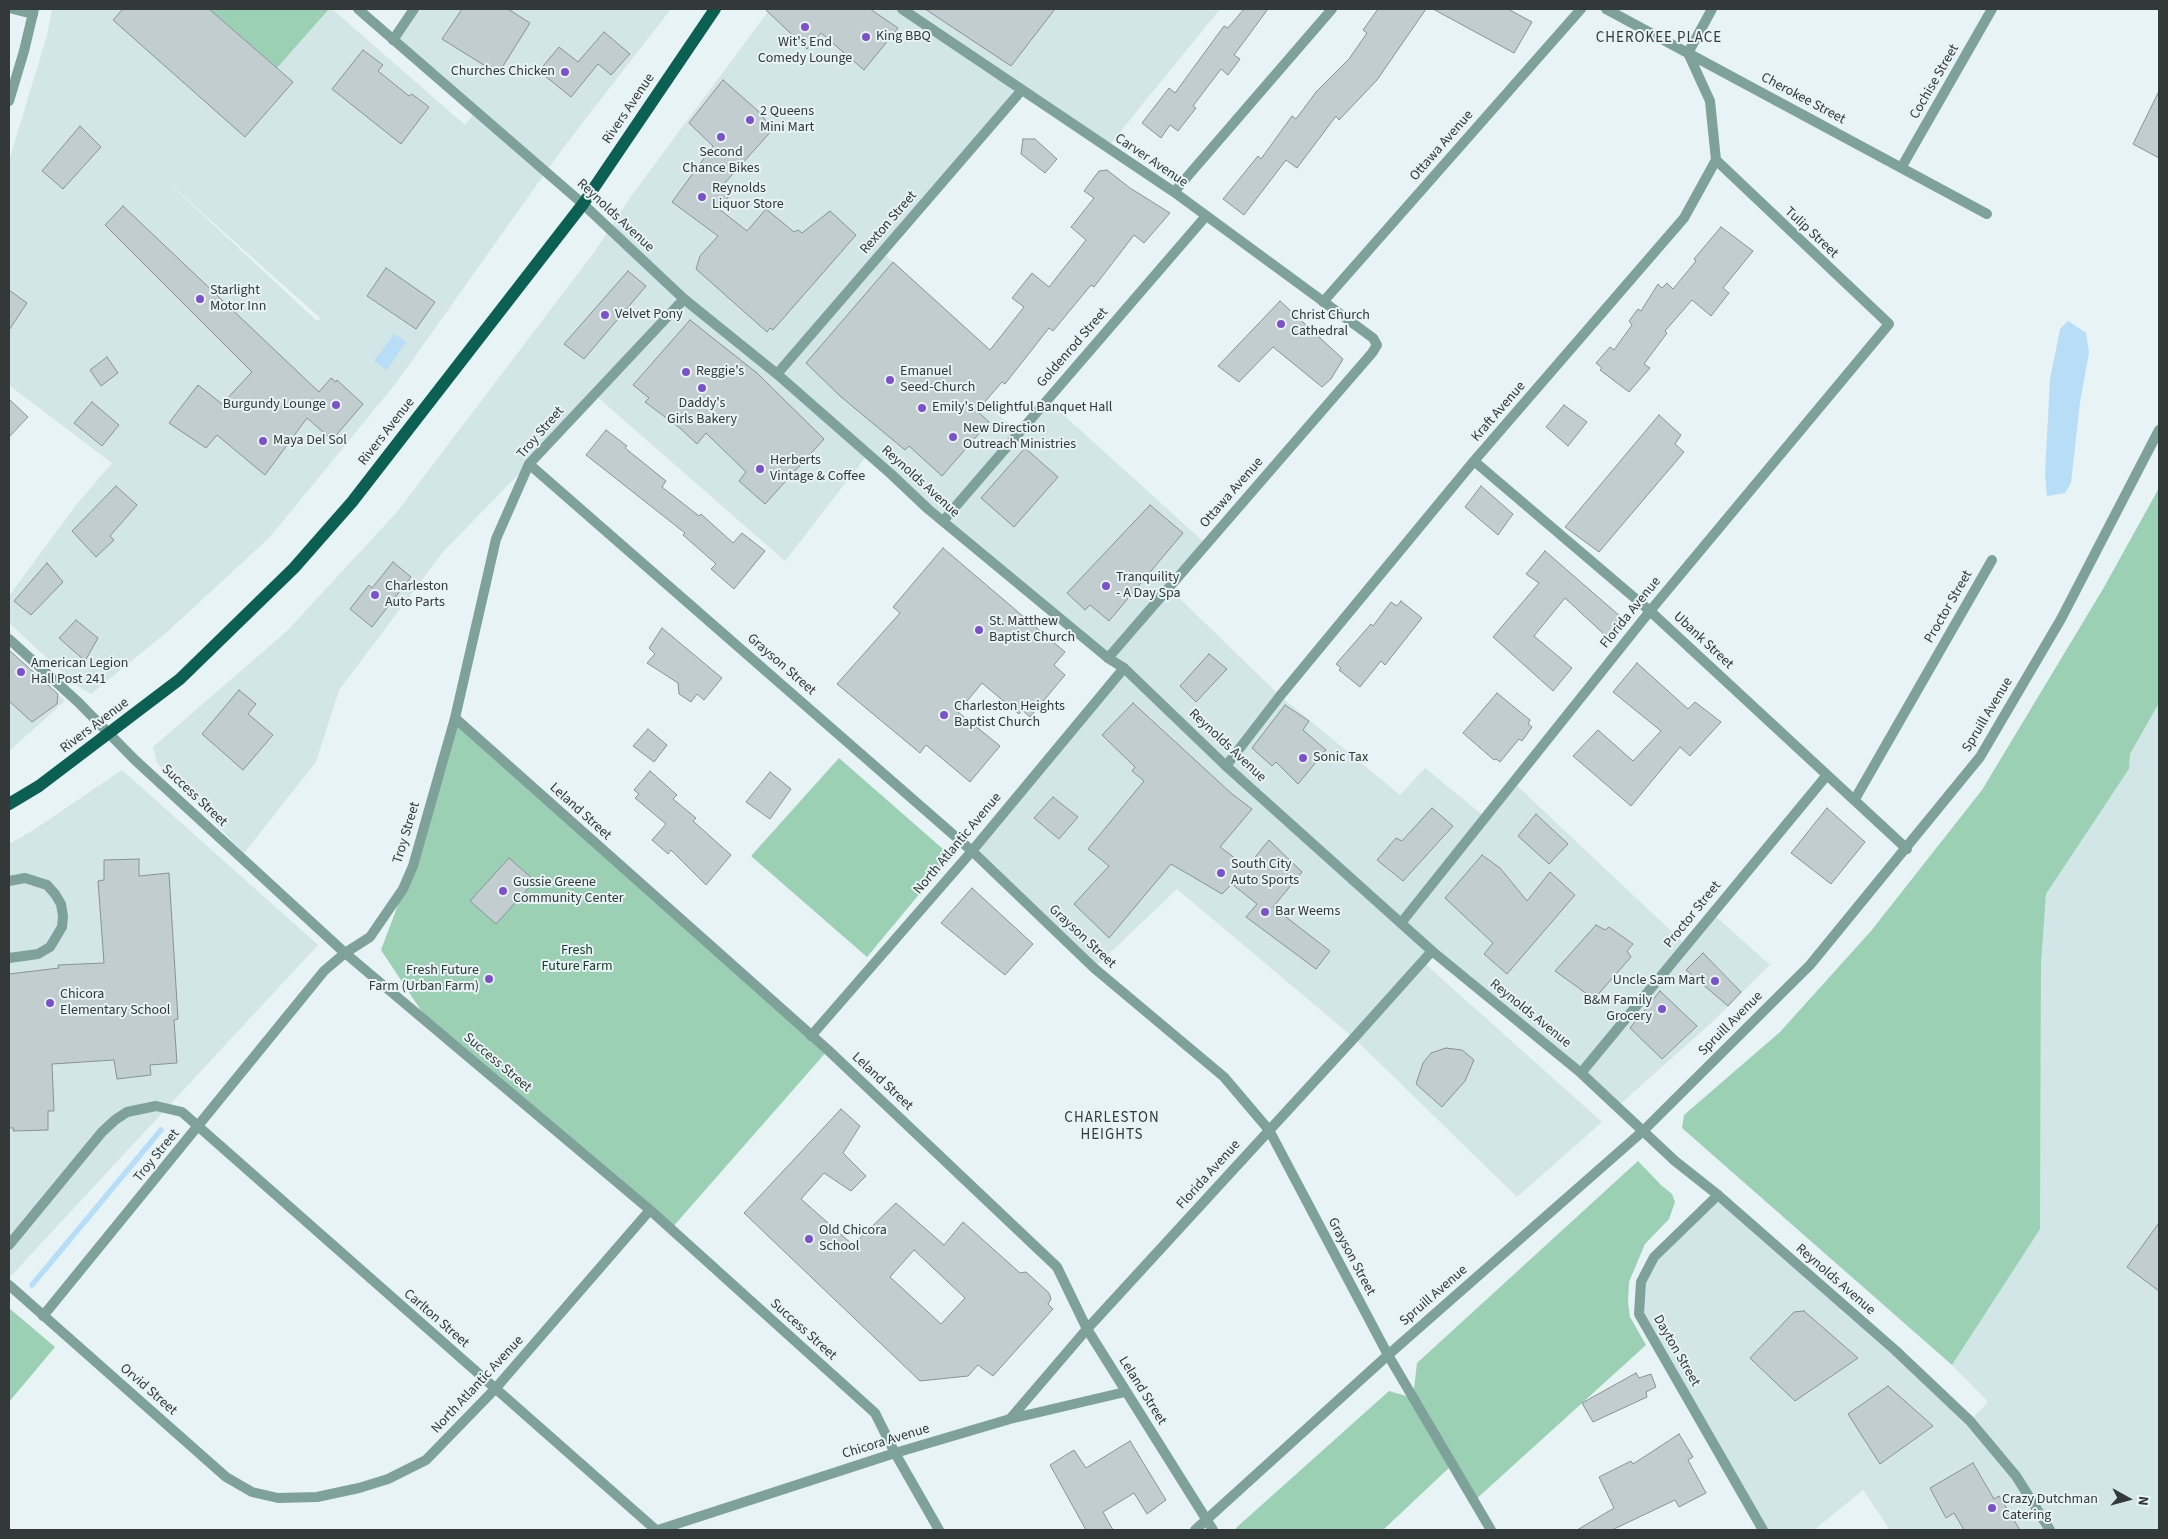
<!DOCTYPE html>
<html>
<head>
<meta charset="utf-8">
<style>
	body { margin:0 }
	#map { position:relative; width:2168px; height:1539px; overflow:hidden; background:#e7f3f4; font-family:"Source Sans 3",sans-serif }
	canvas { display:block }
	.frame { position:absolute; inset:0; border:10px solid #333838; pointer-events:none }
	.north { position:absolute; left:2103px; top:1474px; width:50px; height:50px; -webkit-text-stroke:4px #e7f3f4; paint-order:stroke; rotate:97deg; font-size:14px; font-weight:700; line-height:20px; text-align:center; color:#333838 }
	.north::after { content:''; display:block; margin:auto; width:18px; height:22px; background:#333838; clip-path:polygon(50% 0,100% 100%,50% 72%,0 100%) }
</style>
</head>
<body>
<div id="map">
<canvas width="2168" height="1539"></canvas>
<div class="frame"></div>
<div class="north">N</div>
</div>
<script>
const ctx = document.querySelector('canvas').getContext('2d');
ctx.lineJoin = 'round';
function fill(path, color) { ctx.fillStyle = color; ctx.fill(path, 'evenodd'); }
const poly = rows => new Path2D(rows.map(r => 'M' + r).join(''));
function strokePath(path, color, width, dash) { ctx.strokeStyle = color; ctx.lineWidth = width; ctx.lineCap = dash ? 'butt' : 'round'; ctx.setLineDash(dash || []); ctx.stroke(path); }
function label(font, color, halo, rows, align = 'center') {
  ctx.font = font + ' "Source Sans 3",sans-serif'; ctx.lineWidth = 4; ctx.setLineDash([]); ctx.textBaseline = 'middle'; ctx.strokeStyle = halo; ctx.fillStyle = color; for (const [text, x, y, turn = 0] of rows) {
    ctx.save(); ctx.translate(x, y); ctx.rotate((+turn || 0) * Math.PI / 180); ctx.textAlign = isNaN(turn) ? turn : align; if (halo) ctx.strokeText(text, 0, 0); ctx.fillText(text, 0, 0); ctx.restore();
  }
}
fill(poly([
	[52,9,209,9,277,68,329,9,332,9,465,125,475,112,393,40,414,9,671,9,563,148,396,383,270,537,167,632,91,694,75,684,9,623,9,596,76,505,112,463,9,385,9,161,47,35],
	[159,174,320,318,318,321,317,321],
	[770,9,1220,9,1107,148,1021,91,882,252,961,323,966,346,965,388,1019,432,1047,400,1206,544,1169,588,1280,696,1400,795,1425,768,1485,817,1513,782,1686,945,1712,913,1770,965,1711,1023,1617,1107,1432,951,1423,962,1602,1122,1517,1197,1354,1038,1177,889,1094,968,972,851,1124,669,868,454,785,561,595,395,443,552,339,690,316,762,244,853,157,763,153,747,287,631,397,512,595,251,632,195],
	[9,650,65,701,9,751],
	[2159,703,2159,1530,1890,1530,1863,1490,1814,1530,1763,1530,1639,1314,1641,1282,1654,1257,1718,1195,1971,1420,1988,1402,1952,1365,2040,1228,2041,965,2046,894,2129,769,2130,754],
	[122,770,318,945,9,1278,9,844,35,829]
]), '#d2e6e7');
fill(poly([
	[209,9,329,9,277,68],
	[2159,488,2159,703,2130,754,2129,769,2046,894,2041,965,2040,1229,1952,1365,1682,1128,1684,1115,1780,1032,1871,931,1982,790,2103,589],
	[455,719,828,1050,671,1229,426,1018,381,950,404,889],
	[839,758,951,856,867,957,751,856],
	[1638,1161,1661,1185,1672,1194,1675,1202,1669,1219,1645,1244,1629,1282,1628,1302,1630,1317,1646,1345,1474,1501,1452,1465,1383,1530,1235,1530,1236,1528,1389,1391,1413,1398,1417,1363],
	[9,1308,55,1347,9,1402]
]), '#9bd0b4');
fill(poly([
	[2068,321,2086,333,2089,353,2080,402,2071,483,2065,493,2047,496,2045,475,2050,379,2060,329],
	[394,334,406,342,387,370,374,361]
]), '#b8ddf7');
strokePath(poly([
	[32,1285,161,1130]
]), '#b8ddf7', 5.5);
const building = poly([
	[123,9,209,9,293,82,245,137,113,20,123,9],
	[462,9,508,9,530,23,498,74,442,39,462,9],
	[765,9,870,9,898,28,864,70,821,33,807,49,765,9],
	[925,9,1055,9,1011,66,925,9],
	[1244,9,1268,9,1234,55,1240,59,1228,75,1221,69,1193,106,1196,108,1178,131,1170,125,1161,138,1142,123,1169,88,1175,93,1224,26,1228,28,1244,9],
	[1378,9,1426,9,1377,80,1339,120,1336,116,1297,168,1286,160,1244,215,1223,199,1258,156,1261,159,1292,116,1296,119,1316,92,1349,59,1367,33,1363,30,1378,9],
	[1433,9,1508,9,1532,22,1514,53,1433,9],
	[604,32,630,54,611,75,598,64,571,97,539,71,559,47,578,62,604,32],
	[363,50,383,65,378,71,409,96,412,94,429,107,401,144,332,89,363,50],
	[723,80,757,110,773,129,723,185,732,192,719,209,747,231,766,209,794,232,798,230,802,233,830,211,856,235,773,330,770,328,767,332,696,269,700,256,718,236,672,202,713,146,689,123,723,80],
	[2159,91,2159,158,2133,144,2159,91],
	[80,126,101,147,63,189,42,171,80,126],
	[1023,139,1035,139,1057,159,1045,173,1021,154,1023,139],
	[1107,170,1130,188,1170,213,1144,243,1134,235,1094,287,1091,285,1053,331,1049,328,1012,375,1005,384,1002,382,977,411,989,422,942,476,909,446,905,450,840,396,806,363,893,262,990,350,1024,307,1012,298,1032,273,1049,287,1086,240,1071,227,1094,198,1084,191,1099,171,1107,170],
	[123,206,319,392,331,378,336,382,337,380,363,404,332,440,307,418,265,475,217,435,206,448,169,423,198,385,222,404,252,372,105,225,123,206],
	[1721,227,1753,251,1723,288,1729,293,1711,316,1692,300,1665,331,1667,333,1644,364,1650,368,1629,392,1600,370,1602,368,1596,363,1610,347,1614,350,1632,325,1629,321,1638,309,1641,311,1658,284,1662,288,1667,283,1673,289,1696,261,1694,259,1721,227],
	[386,268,435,302,416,329,367,296,386,268],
	[628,271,646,286,584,359,564,344,628,271],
	[9,290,27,303,9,330,9,290],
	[1280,301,1343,359,1331,379,1322,387,1273,347,1239,382,1218,366,1280,301],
	[690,320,757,373,824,439,765,504,739,481,746,472,706,433,697,444,681,429,645,402,649,398,633,385,690,320],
	[107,357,118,373,101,386,90,370,107,357],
	[9,399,28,417,9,437,9,399],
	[92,402,119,425,102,446,74,423,92,402],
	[1564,405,1587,422,1568,446,1546,427,1564,405],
	[1659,415,1681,435,1675,444,1684,452,1599,552,1565,527,1659,415],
	[606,430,627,446,625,448,666,481,662,487,699,516,701,514,733,543,742,533,765,551,734,589,711,569,716,564,683,535,685,533,586,455,606,430],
	[1025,448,1058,477,1014,527,981,498,1025,448],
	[116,486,137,505,110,536,114,540,96,557,72,531,116,486],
	[1481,486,1513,514,1498,535,1465,507,1481,486],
	[1150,505,1183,533,1109,621,1090,605,1085,610,1067,593,1150,505],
	[943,548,1065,652,1054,665,1065,675,1030,717,1022,710,1019,714,982,683,958,712,1000,746,970,782,926,745,920,753,837,684,900,613,893,607,943,548],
	[1545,551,1621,617,1607,637,1565,598,1534,636,1572,668,1553,691,1493,637,1539,583,1526,574,1545,551],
	[393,562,411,577,372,627,350,609,369,585,372,588,393,562],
	[47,563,63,582,31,615,14,601,47,563],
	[1401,601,1422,618,1385,665,1381,661,1360,687,1339,670,1341,668,1336,664,1371,624,1373,626,1391,602,1397,606,1401,601],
	[76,620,98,638,85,661,59,638,76,620],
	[662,628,722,678,704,700,697,694,691,702,679,694,678,683,647,663,655,654,649,648,662,628],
	[9,650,58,694,57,704,32,722,9,701,9,650],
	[1209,654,1227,669,1196,702,1180,686,1209,654],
	[1637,663,1688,709,1695,702,1721,722,1690,756,1680,747,1631,806,1573,756,1598,730,1633,761,1661,731,1613,692,1637,663],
	[239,690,256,704,248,714,273,735,243,770,202,734,239,690],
	[1497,693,1530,720,1528,724,1532,727,1522,741,1519,739,1500,762,1496,759,1494,760,1463,733,1497,693],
	[1133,703,1232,794,1252,809,1220,847,1247,867,1269,840,1302,872,1273,907,1330,951,1316,969,1246,917,1257,904,1232,884,1222,894,1171,864,1109,938,1074,904,1109,866,1088,849,1144,781,1132,771,1135,767,1102,735,1133,703],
	[1285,705,1309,721,1303,730,1326,750,1298,784,1276,762,1272,766,1252,748,1285,705],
	[648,729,667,745,654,762,633,746,648,729],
	[650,771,677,795,673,799,696,818,693,821,731,855,706,885,671,850,668,854,652,840,666,824,635,798,639,794,634,790,650,771],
	[770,772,791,789,770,819,746,802,770,772],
	[1053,797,1078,817,1059,839,1034,818,1053,797],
	[1432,808,1453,826,1403,881,1377,860,1396,838,1402,841,1432,808],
	[1827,808,1865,842,1831,884,1791,853,1827,808],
	[1536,814,1568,844,1549,864,1518,836,1536,814],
	[1482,855,1500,868,1527,901,1550,872,1575,895,1507,974,1484,954,1493,943,1445,898,1482,855],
	[509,858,535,881,496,924,470,901,509,858],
	[139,859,139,876,169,873,178,1019,174,1020,177,1063,150,1065,151,1075,117,1079,114,1060,52,1064,54,1111,48,1111,48,1130,13,1131,14,1128,9,1128,9,974,59,968,58,965,104,963,98,881,104,880,104,860,139,859],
	[972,888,1033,944,1005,975,941,923,972,888],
	[1596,925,1605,930,1609,927,1633,944,1627,951,1631,957,1594,999,1555,971,1596,925],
	[1703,953,1741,992,1728,1006,1686,970,1703,953],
	[1660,991,1697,1026,1662,1059,1630,1028,1660,991],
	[1446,1048,1462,1050,1474,1060,1465,1081,1442,1107,1416,1084,1423,1063,1431,1053,1446,1048],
	[841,1109,860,1126,843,1153,866,1176,851,1191,824,1173,801,1199,853,1245,896,1203,944,1245,963,1222,1020,1273,1026,1272,1049,1293,1051,1299,1048,1304,1053,1309,993,1376,978,1365,968,1376,920,1381,744,1213,841,1109],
	[914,1250,965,1298,941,1324,890,1277,914,1250],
	[2159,1223,2159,1291,2127,1267,2159,1223],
	[1804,1311,1858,1358,1795,1401,1750,1358,1794,1312,1804,1311],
	[1636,1373,1639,1378,1651,1374,1656,1387,1646,1392,1647,1397,1593,1422,1582,1403,1636,1373],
	[1888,1386,1933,1426,1880,1464,1848,1414,1888,1386],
	[1679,1434,1693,1457,1688,1460,1706,1493,1679,1507,1675,1500,1612,1530,1577,1530,1614,1508,1599,1477,1631,1461,1633,1464,1679,1434],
	[1130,1441,1166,1500,1147,1514,1134,1493,1103,1512,1113,1530,1086,1530,1050,1465,1074,1450,1086,1468,1130,1441],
	[1973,1463,1994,1499,1999,1496,2020,1530,1964,1530,1954,1513,1946,1518,1930,1488,1973,1463]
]);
fill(building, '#c2cdd0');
strokePath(building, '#899396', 1);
strokePath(poly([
	[13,9,33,14],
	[902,9,1174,192,1373,338,1377,345,1372,353,1108,658],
	[1606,9,1987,214],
	[393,40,414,9],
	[1901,168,1992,9],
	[1174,192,1332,9],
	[1323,302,1581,9],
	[777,374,1021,91],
	[1474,461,1650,611,1907,849],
	[529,464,972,851,1094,968,1224,1077,1269,1130,1388,1355,1491,1530],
	[943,521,1206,216],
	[9,639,78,702,135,760,345,953,650,1210,875,1413,895,1453,939,1530],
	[455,718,828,1050,1057,1267,1087,1329,1213,1530],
	[1226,766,1280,696,1474,461,1684,218,1716,160,1710,101,1688,53,1712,9],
	[1855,799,1992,560],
	[9,881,25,878,47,885,55,894,61,904,63,916,62,927,50,947,38,954,9,958],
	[1401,923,1650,611,1889,324,1716,160],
	[811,1036,972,851,1124,668],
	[1581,1073,1827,775],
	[1718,1195,1654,1257,1641,1282,1639,1314,1763,1530],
	[9,1245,102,1132,115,1120,127,1112,156,1106,182,1112,656,1530],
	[9,1285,226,1477,252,1492,278,1498,317,1497,359,1488,388,1479,426,1460,495,1389,650,1210],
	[43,1316,324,971,345,953,370,937,403,889,413,866,455,718,496,539,529,464,684,299],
	[1010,1419,1087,1329,1354,1038,1432,951],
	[658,1530,895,1453,1010,1419,1125,1392]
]), '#7ea199', 10);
strokePath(poly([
	[358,9,583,204,684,299,777,374,891,474,928,509,1108,658,1124,668,1226,766,1432,951,1581,1073,1675,1161,1718,1195,1895,1350,1970,1421,2016,1476,2050,1530],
	[9,101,24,51,34,9],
	[1195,1530,1388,1355,1643,1131,1810,965,1980,757,2061,619,2159,430]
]), '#7ea199', 10);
strokePath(poly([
	[9,804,39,786,180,679,294,568,352,502,583,204,715,9]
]), '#0c5f53', 12);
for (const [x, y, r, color] of [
	[805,27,5,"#7d51ca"],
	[866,37,5,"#7d51ca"],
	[565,72,5,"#7d51ca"],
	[750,120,5,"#7d51ca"],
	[721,137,5,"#7d51ca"],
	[702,197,5,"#7d51ca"],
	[200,299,5,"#7d51ca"],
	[605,315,5,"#7d51ca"],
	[1281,324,5,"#7d51ca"],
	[686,372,5,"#7d51ca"],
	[890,380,5,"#7d51ca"],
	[702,388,5,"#7d51ca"],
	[336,405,5,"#7d51ca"],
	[922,408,5,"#7d51ca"],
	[953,437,5,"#7d51ca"],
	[263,441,5,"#7d51ca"],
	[760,469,5,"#7d51ca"],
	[1106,586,5,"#7d51ca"],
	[375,595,5,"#7d51ca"],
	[979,630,5,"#7d51ca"],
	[21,672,5,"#7d51ca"],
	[944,715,5,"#7d51ca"],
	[1303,758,5,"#7d51ca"],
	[1221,873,5,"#7d51ca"],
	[503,891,5,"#7d51ca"],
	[1265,912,5,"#7d51ca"],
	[489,979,5,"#7d51ca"],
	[1715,981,5,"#7d51ca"],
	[50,1003,5,"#7d51ca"],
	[1662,1009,5,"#7d51ca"],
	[809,1239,5,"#7d51ca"],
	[1992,1508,5,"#7d51ca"]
]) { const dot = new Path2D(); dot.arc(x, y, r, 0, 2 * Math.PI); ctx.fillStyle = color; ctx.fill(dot); strokePath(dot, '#e7f3f4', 2); }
label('14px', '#333838', '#e7f3f4', [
	["King BBQ",876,37],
	["Wit's End",805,43,"center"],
	["Comedy Lounge",805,59,"center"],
	["Churches Chicken",555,72,"right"],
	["2 Queens",760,112],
	["Mini Mart",760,128],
	["Second",721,153,"center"],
	["Chance Bikes",721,169,"center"],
	["Reynolds",712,189],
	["Liquor Store",712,205],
	["Starlight",210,291],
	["Motor Inn",210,307],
	["Velvet Pony",615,315],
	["Christ Church",1291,316],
	["Cathedral",1291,332],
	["Reggie's",696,372],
	["Emanuel",900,372],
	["Seed-Church",900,388],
	["Daddy's",702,404,"center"],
	["Girls Bakery",702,420,"center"],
	["Burgundy Lounge",326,405,"right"],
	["Emily's Delightful Banquet Hall",932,408],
	["New Direction",963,429],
	["Outreach Ministries",963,445],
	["Maya Del Sol",273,441],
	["Herberts",770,461],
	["Vintage & Coffee",770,477],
	["Tranquility",1116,578],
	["- A Day Spa",1116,594],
	["Charleston",385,587],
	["Auto Parts",385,603],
	["St. Matthew",989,622],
	["Baptist Church",989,638],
	["American Legion",31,664],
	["Hall Post 241",31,680],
	["Charleston Heights",954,707],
	["Baptist Church",954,723],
	["Sonic Tax",1313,758],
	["South City",1231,865],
	["Auto Sports",1231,881],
	["Gussie Greene",513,883],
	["Community Center",513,899],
	["Bar Weems",1275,912],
	["Fresh Future",479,971,"right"],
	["Farm (Urban Farm)",479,987,"right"],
	["Uncle Sam Mart",1705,981,"right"],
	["Chicora",60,995],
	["Elementary School",60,1011],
	["B&M Family",1652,1001,"right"],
	["Grocery",1652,1017,"right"],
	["Old Chicora",819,1231],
	["School",819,1247],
	["Crazy Dutchman",2002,1500],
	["Catering",2002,1516]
], 'left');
label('14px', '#333838', '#e7f3f4', [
	["Cochise Street",1935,82,-60],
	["Cherokee Street",1803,99,28],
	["Rivers Avenue",629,109,-56],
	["Ottawa Avenue",1442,146,-49],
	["Carver Avenue",1151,161,34],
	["Reynolds Avenue",615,216,43],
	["Rexton Street",889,223,-49],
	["Tulip Street",1811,233,43],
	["Goldenrod Street",1073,348,-49],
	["Kraft Avenue",1499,412,-49],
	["Rivers Avenue",387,432,-52],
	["Troy Street",541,433,-49],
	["Reynolds Avenue",920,482,42],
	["Ottawa Avenue",1232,493,-49],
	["Proctor Street",1949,607,-60],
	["Florida Avenue",1631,613,-51],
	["Ubank Street",1703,641,43],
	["Grayson Street",781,665,41],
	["Spruill Avenue",1988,715,-59],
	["Rivers Avenue",95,726,-37],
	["Reynolds Avenue",1227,746,43],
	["Success Street",194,796,43],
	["Leland Street",580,812,42],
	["Troy Street",407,833,-73],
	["North Atlantic Avenue",958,844,-50],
	["Proctor Street",1693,915,-51],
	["Grayson Street",1082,937,43],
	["Reynolds Avenue",1530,1014,39],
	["Spruill Avenue",1731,1024,-45],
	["Success Street",497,1063,40],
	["Leland Street",882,1082,43],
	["Troy Street",157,1156,-51],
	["Florida Avenue",1209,1175,-48],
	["Grayson Street",1351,1257,62],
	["Reynolds Avenue",1835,1280,41],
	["Spruill Avenue",1434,1296,-41],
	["Carlton Street",436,1319,41],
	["Success Street",803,1330,42],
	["Dayton Street",1676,1351,60],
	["North Atlantic Avenue",478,1385,-47],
	["Orvid Street",148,1390,41],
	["Leland Street",1142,1391,58],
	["Chicora Avenue",886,1442,-17]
]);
label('14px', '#173728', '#e7f3f4', [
	["Fresh",577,951],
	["Future Farm",577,967]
]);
ctx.letterSpacing = '1px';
label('15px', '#333838', '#e7f3f4', [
	["CHEROKEE PLACE",1659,39],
	["CHARLESTON",1112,1119],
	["HEIGHTS",1112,1136]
]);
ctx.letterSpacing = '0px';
</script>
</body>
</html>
